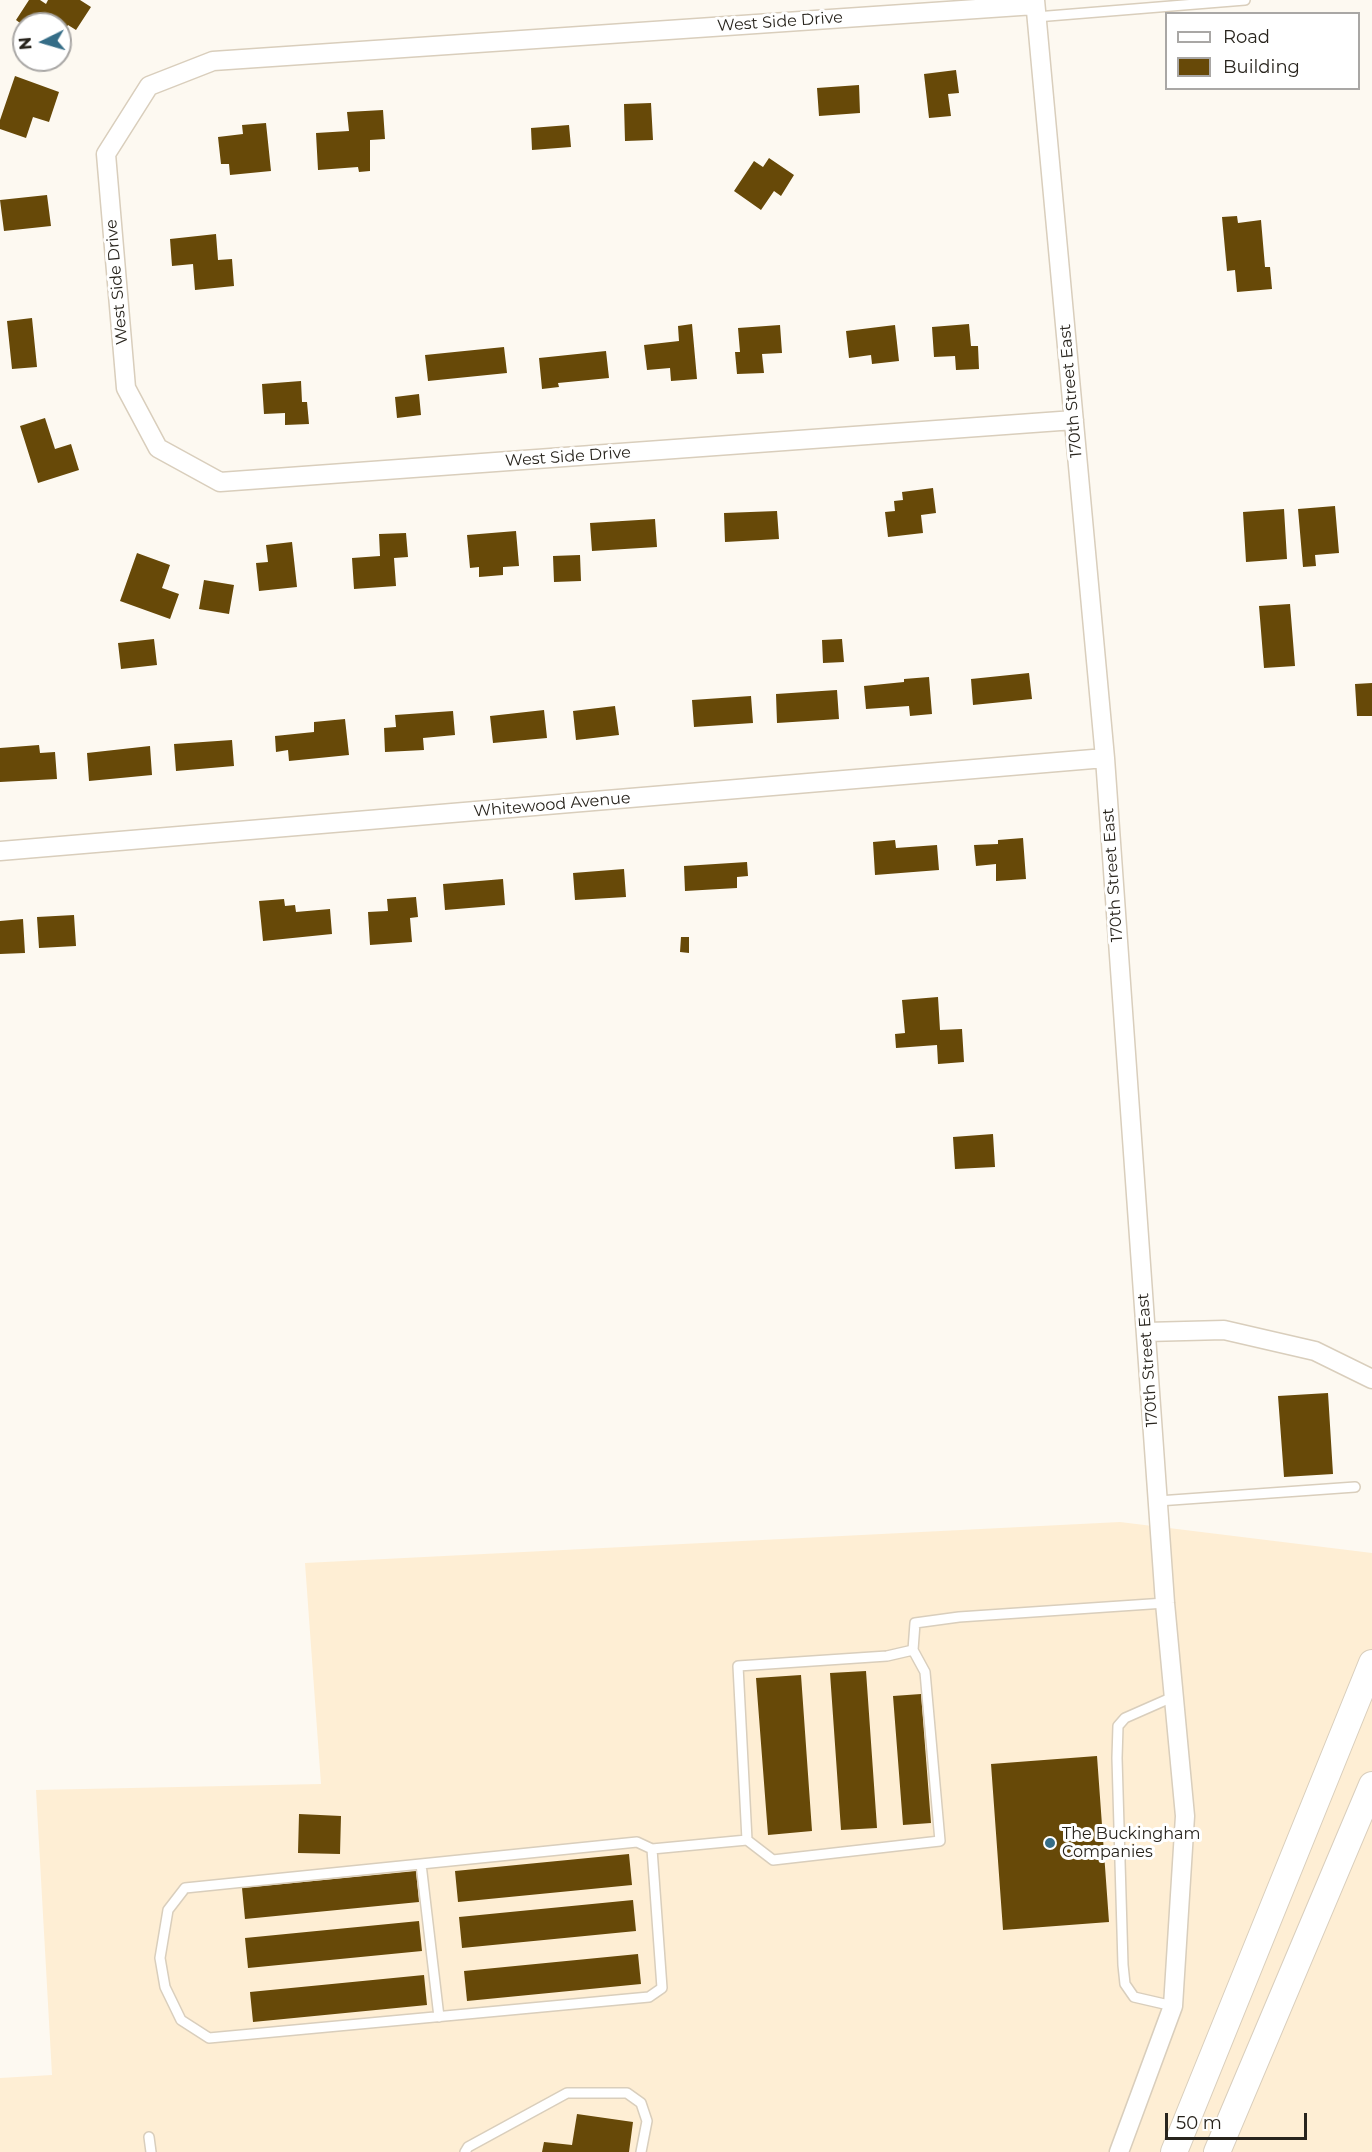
<!DOCTYPE html>
<html>
<head>
<meta charset="utf-8">
<style>
	body { margin:0 }
	#map { position:relative; width:1372px; height:2152px; overflow:hidden; background:#fdf9f1; font-family:Montserrat,sans-serif }
	canvas { display:block }
	.legend { position:absolute; left:1165px; top:12px; width:195px; height:78px; box-sizing:border-box; background:#fff; border:2px solid #a9a7a5; margin:0; padding:8px 10px; list-style:none; font-size:18px; color:#28241d }
	.legend li { display:flex; align-items:center; gap:12px; height:30px }
	.legend b { width:30px; border:2px solid #a9a7a5 }
	.north { position:absolute; left:12px; top:12px; width:60px; height:60px; box-sizing:border-box; background:#fff; border:2px solid #a9a7a5; border-radius:50%; rotate:265deg; font-size:16px; font-weight:700; line-height:24px; text-align:center; color:#28241d }
	.north::after { content:''; display:block; margin:auto; width:21px; height:27px; background:#356d87; clip-path:polygon(50% 0,100% 100%,50% 72%,0 100%) }
	.scale { position:absolute; left:1165px; top:2113px; width:142px; height:27px; box-sizing:border-box; border:3px solid #28241d; border-top:0; padding-left:8px; font-size:18px; line-height:21px; white-space:nowrap; color:#28241d; -webkit-text-stroke:4px #fff; paint-order:stroke }
</style>
</head>
<body>
<div id="map">
<canvas width="1372" height="2152"></canvas>
<ul class="legend">
<li><b style="height:8px;background:#fff"></b>Road</li>
<li><b style="height:16px;background:#674908"></b>Building</li>
</ul>
<div class="north">N</div>
<div class="scale">50 m</div>
</div>
<script>
const ctx = document.querySelector('canvas').getContext('2d');
ctx.lineJoin = 'round';
function fill(path, color) { ctx.fillStyle = color; ctx.fill(path, 'evenodd'); }
const poly = rows => new Path2D(rows.map(r => 'M' + r).join(''));
function strokePath(path, color, width, dash) { ctx.strokeStyle = color; ctx.lineWidth = width; ctx.lineCap = dash ? 'butt' : 'round'; ctx.setLineDash(dash || []); ctx.stroke(path); }
function label(font, color, halo, rows, align = 'center') {
  ctx.font = font + ' Montserrat,sans-serif'; ctx.lineWidth = 6; ctx.setLineDash([]); ctx.textBaseline = 'middle'; ctx.strokeStyle = halo; ctx.fillStyle = color; for (const [text, x, y, turn = 0] of rows) {
    ctx.save(); ctx.translate(x, y); ctx.rotate((+turn || 0) * Math.PI / 180); ctx.textAlign = isNaN(turn) ? turn : align; if (halo) ctx.strokeText(text, 0, 0); ctx.fillText(text, 0, 0); ctx.restore();
  }
}
fill(poly([
	[1120,1522,1372,1553,1372,2152,0,2152,0,2078,52,2075,36,1790,321,1784,305,1563]
]), '#feeed4');
fill(poly([
	[29,0,40,0,46,4,48,0,80,0,91,7,76,30,68,25,60,37,60,24,24,24,24,26,16,20],
	[956,70,959,93,948,94,951,116,929,118,924,74],
	[15,76,59,92,49,122,33,117,26,138,0,129,0,120],
	[859,85,860,113,819,116,817,88],
	[651,103,653,140,625,141,624,104],
	[383,110,385,139,370,140,370,171,359,172,358,167,318,170,316,133,349,131,347,112],
	[266,123,271,171,230,175,229,164,221,164,218,137,243,134,242,125],
	[569,125,571,147,532,150,531,128],
	[769,158,794,175,781,196,774,191,761,210,734,191,754,161,763,167],
	[47,195,51,226,4,231,0,200],
	[1237,216,1238,223,1261,220,1265,267,1270,267,1272,289,1237,292,1235,270,1227,271,1222,217],
	[216,234,218,260,232,259,234,286,195,290,193,264,172,266,170,239],
	[32,318,37,367,12,369,7,321],
	[692,324,697,379,671,381,670,368,647,370,644,345,679,341,678,326],
	[969,324,971,346,978,346,979,369,956,370,955,356,934,357,932,327],
	[780,325,782,353,762,354,764,373,737,374,735,352,740,352,738,328],
	[895,325,899,361,872,364,871,355,849,358,846,331],
	[504,347,507,373,428,381,425,355],
	[606,351,609,378,558,383,559,387,542,389,539,358],
	[301,381,302,402,307,402,309,424,285,425,285,413,264,414,262,384],
	[419,394,421,415,397,418,395,397],
	[45,418,55,449,71,444,79,470,38,483,20,426],
	[933,488,936,513,921,515,923,533,888,537,885,512,895,511,894,501,903,500,902,492],
	[1335,506,1339,553,1315,555,1316,566,1303,567,1298,509],
	[1284,509,1287,559,1246,562,1243,512],
	[777,511,779,539,725,542,724,513],
	[655,519,657,547,592,551,590,523],
	[516,531,519,566,503,567,503,575,479,577,479,567,470,568,467,535],
	[406,533,408,557,394,558,396,586,354,589,352,558,380,556,379,534],
	[292,542,297,587,259,591,256,563,268,562,266,545],
	[137,553,170,565,162,588,179,594,170,619,120,601],
	[580,555,581,581,554,582,553,556],
	[204,580,234,585,229,614,199,609],
	[1290,604,1295,666,1264,668,1259,606],
	[154,639,157,665,121,669,118,643],
	[842,639,844,662,823,663,822,640],
	[1029,673,1032,699,973,705,971,679],
	[929,677,932,714,910,716,909,706,866,709,864,686,904,682,904,679],
	[1372,683,1372,716,1357,716,1355,684],
	[837,690,839,719,777,723,776,694],
	[751,696,753,723,694,727,692,700],
	[615,706,619,735,576,740,573,711],
	[544,710,547,738,493,743,490,716],
	[453,711,455,735,423,738,424,750,385,752,384,728,396,727,395,715],
	[345,719,349,755,289,761,288,750,276,752,275,736,314,732,314,722],
	[232,740,234,766,176,771,174,744],
	[39,745,40,753,55,752,57,779,0,782,0,748],
	[150,746,152,775,89,781,87,753],
	[1023,838,1026,879,996,881,996,864,976,866,974,845,998,844,998,840],
	[895,840,896,848,937,845,939,870,875,875,873,842],
	[747,862,748,876,737,877,737,888,685,891,684,866],
	[624,869,626,897,575,900,573,873],
	[503,879,505,905,445,910,443,884],
	[416,897,418,917,410,918,412,942,370,945,368,912,388,911,387,899],
	[284,899,285,906,295,905,296,912,330,909,332,934,263,941,259,901],
	[74,915,76,946,39,948,37,917],
	[23,919,25,953,0,954,0,921],
	[681,937,689,937,689,953,680,952],
	[938,997,940,1030,962,1029,964,1062,938,1064,937,1045,896,1048,895,1034,905,1033,902,1000],
	[993,1134,995,1167,955,1169,953,1137],
	[1328,1393,1333,1474,1284,1477,1278,1396],
	[866,1671,877,1828,841,1830,830,1673],
	[801,1675,812,1831,768,1835,756,1678],
	[921,1694,931,1823,903,1825,893,1696],
	[1097,1756,1109,1922,1003,1930,991,1764],
	[299,1814,341,1816,340,1854,298,1853],
	[629,1854,632,1885,458,1902,455,1871],
	[416,1871,419,1902,245,1919,242,1888],
	[633,1900,636,1931,462,1948,459,1917],
	[419,1921,422,1951,248,1968,245,1938],
	[638,1954,641,1984,467,2001,464,1971],
	[424,1975,427,2005,253,2022,250,1992],
	[577,2114,633,2122,629,2152,542,2152,544,2142,572,2145]
]), '#674908');
const service = poly([
	[1036,17,1245,0],
	[1158,1501,1355,1487],
	[747,1840,773,1860,940,1841,925,1672,913,1650],
	[652,1849,662,1988,649,1997,209,2038,181,2020,165,1987,160,1958,168,1910,185,1888,637,1842,652,1849,747,1840,738,1666,887,1656,913,1650,915,1623,959,1617,1165,1603],
	[421,1864,439,2017],
	[1173,2006,1134,1997,1125,1984,1123,1965,1117,1758,1118,1726,1125,1718,1175,1696],
	[149,2137,151,2152],
	[465,2152,468,2147,567,2093,627,2093,641,2103,647,2121,641,2152]
]);
const minor = poly([
	[1035,0,1105,758,1165,1603,1185,1816,1173,2006,1119,2152],
	[1035,5,213,61,149,86,106,154,126,388,158,448,220,482,1074,420],
	[0,851,1105,758],
	[1146,1332,1224,1330,1315,1351,1372,1379]
]);
const secondary = poly([
	[1174,2152,1372,1663],
	[1217,2152,1372,1785]
]);
strokePath(service, '#d9cebc', 12);
strokePath(minor, '#d9cebc', 21);
strokePath(secondary, '#d9cebc', 28);
strokePath(service, '#fff', 9);
strokePath(minor, '#fff', 18);
strokePath(secondary, '#fff', 26);
for (const [x, y, r, color] of [
	[1050,1843,6,"#356d87"]
]) { const dot = new Path2D(); dot.arc(x, y, r, 0, 2 * Math.PI); ctx.fillStyle = color; ctx.fill(dot); strokePath(dot, '#fff', 2); }
label('16px', '#28241d', '#fff', [
	["West Side Drive",780,22,-4],
	["West Side Drive",117,282,-95],
	["170th Street East",1071,391,-95],
	["West Side Drive",568,457,-4],
	["Whitewood Avenue",552,805,-5],
	["170th Street East",1113,875,-94],
	["170th Street East",1148,1360,-94]
]);
label('16px', '#28241d', '#fff', [
	["The Buckingham",1062,1834],
	["Companies",1062,1852]
], 'left');
</script>
</body>
</html>
